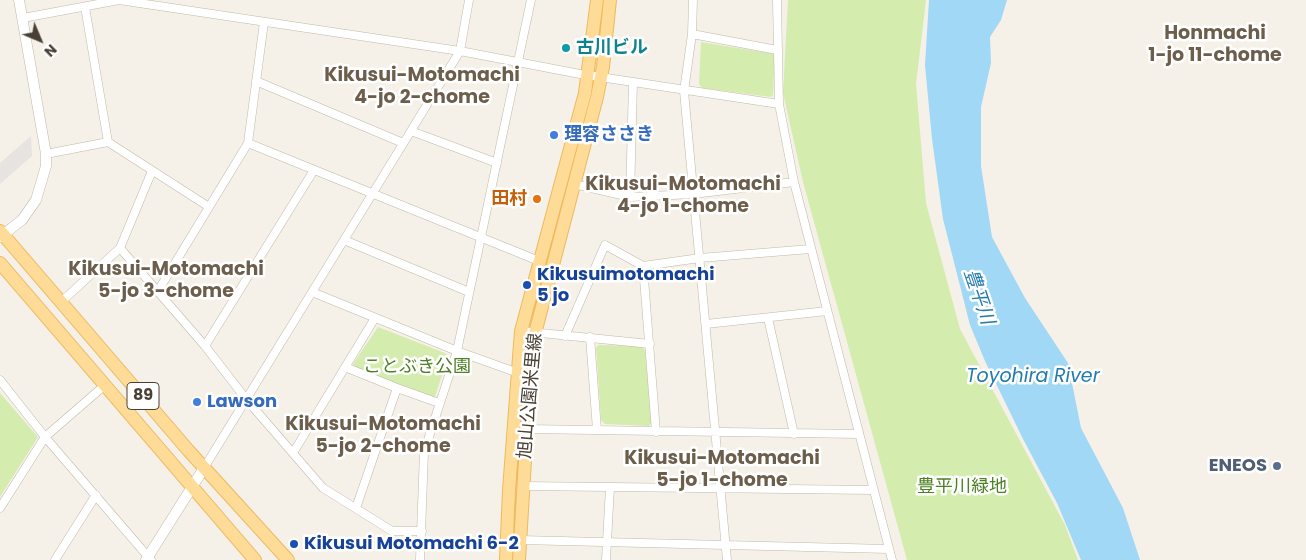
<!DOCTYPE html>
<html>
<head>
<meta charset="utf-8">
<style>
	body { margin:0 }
	#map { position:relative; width:1306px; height:560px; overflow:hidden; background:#f5f1e8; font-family:Poppins,sans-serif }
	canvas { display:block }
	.north { position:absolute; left:15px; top:15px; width:50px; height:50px; -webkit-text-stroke:4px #fff; paint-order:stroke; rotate:135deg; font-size:14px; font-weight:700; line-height:20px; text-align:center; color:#4a4136 }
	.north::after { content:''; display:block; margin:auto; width:18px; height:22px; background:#4a4136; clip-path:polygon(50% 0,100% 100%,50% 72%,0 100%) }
</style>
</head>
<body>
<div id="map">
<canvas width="1306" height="560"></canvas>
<div class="north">N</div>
</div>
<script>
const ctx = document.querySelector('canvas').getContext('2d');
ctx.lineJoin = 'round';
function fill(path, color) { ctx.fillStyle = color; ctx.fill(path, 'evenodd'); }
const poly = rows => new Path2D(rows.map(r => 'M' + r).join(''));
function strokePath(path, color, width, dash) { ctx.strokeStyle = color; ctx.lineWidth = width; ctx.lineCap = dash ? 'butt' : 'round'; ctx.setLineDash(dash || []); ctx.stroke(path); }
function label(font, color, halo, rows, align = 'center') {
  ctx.font = font + ' Poppins,"Noto Sans JP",sans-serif'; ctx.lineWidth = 5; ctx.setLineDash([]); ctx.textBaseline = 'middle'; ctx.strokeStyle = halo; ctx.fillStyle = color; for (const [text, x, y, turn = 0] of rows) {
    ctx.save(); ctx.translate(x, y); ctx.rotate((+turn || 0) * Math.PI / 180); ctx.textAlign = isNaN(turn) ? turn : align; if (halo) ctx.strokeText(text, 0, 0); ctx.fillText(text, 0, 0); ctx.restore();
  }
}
fill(poly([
	[788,0,926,0,916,84,926,203,960,329,1065,525,1078,560,907,560,803,182,783,93],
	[701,42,775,54,773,95,771,97,702,88,699,84],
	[378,327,445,353,448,356,435,397,432,398,354,368,353,364],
	[599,345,641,346,645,350,652,422,649,426,605,424,601,420,596,347],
	[0,393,38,437,0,497]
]), '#d4ecae');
fill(poly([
	[31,136,32,156,0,184,0,163]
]), '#e6e3e0');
fill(poly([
	[929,0,1007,0,1001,20,990,37,991,63,981,107,981,166,992,237,1025,298,1068,363,1081,428,1123,508,1140,560,1081,560,1057,503,1023,439,985,361,970,325,943,219,932,139,925,65]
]), '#a0d8f6');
const minor = poly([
	[693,0,692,34,684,91,727,560],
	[777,0,779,104,794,182,892,560],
	[85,7,108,142],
	[23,18,119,0,460,51,580,74,779,104],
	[692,34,777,50],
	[256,81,403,143],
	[411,131,497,163],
	[248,143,539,261],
	[46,154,108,142,209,207],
	[574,184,630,197,693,194,794,182],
	[630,197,633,82],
	[344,240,469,292],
	[120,248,205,346,246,399,323,488,392,531,422,531],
	[158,291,248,143,264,22],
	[312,292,457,351,521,374],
	[61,302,120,248,152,171],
	[768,318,794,434],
	[706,324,827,311],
	[521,331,650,344],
	[565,336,605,245,643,266],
	[590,337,597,430],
	[205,346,314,170],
	[345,367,397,388,356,508],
	[0,380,45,437,151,560],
	[397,388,439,403],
	[526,429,859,434],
	[656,432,643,266,700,258,810,249],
	[293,453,375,318],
	[204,468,460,51,469,0],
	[523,486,873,490],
	[0,508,45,437,105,385],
	[520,540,889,549],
	[55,560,96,495],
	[420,560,424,452,457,351,531,0],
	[606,560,610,487]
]);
const tertiary = poly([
	[0,237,22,220,36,200,46,166,46,154,19,0],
	[146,560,204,468]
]);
const primary = poly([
	[0,231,188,450,288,560],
	[0,263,255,560],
	[506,560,509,490,521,331,585,93,597,0],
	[519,560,532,345,597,97,603,67,610,0]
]);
strokePath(minor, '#c2b8aa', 9);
strokePath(tertiary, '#c2b8aa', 11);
strokePath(primary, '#edb95e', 14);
strokePath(minor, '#fff', 8);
strokePath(tertiary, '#fff', 10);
strokePath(primary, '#ffdb98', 12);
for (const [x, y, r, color] of [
	[566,48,5,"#0f9aa8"],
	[554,135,5,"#3f7fe0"],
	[537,199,5,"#e8710a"],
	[527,285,5,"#1a4fb4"],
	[197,402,5,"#3f7fe0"],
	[1277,466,5,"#5c6f8a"],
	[294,544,5,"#1a4fb4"]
]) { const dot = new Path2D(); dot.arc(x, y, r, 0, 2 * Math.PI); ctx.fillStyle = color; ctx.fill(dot); strokePath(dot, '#fff', 2); }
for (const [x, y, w] of [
	[143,396,32]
]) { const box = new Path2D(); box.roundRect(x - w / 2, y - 13.5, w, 27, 4); ctx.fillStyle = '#fff'; ctx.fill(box); strokePath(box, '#4a4136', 1); }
label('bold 16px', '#4a4136', null, [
	["89",143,396]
]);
label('bold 18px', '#0d838f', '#fff', [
	["古川ビル",576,48]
], 'left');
label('bold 18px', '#366cbe', '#fff', [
	["理容ささき",564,135],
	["Lawson",207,402]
], 'left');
label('bold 18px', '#c56008', '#fff', [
	["田村",527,199]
], 'right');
label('bold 18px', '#164399', '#fff', [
	["Kikusuimotomachi",537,275],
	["5 jo",537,296],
	["Kikusui Motomachi 6-2",304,544]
], 'left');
label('18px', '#4d8124', '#fff', [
	["ことぶき公園",417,367],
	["豊平川緑地",962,487]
]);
label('18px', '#4a4136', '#fff', [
	["旭山公園米里線",531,396,-85]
]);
label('bold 18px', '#4e5e75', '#fff', [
	["ENEOS",1267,466]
], 'right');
label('bold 19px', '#6d5e4c', '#fff', [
	["Honmachi",1215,34],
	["1-jo 11-chome",1215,56],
	["Kikusui-Motomachi",422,76],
	["4-jo 2-chome",422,98],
	["Kikusui-Motomachi",683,185],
	["4-jo 1-chome",683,207],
	["Kikusui-Motomachi",166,270],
	["5-jo 3-chome",166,292],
	["Kikusui-Motomachi",383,425],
	["5-jo 2-chome",383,447],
	["Kikusui-Motomachi",722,459],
	["5-jo 1-chome",722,481]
]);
label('italic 19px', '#247cae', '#fff', [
	["豊平川",978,297,71],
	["Toyohira River",1033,377]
]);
</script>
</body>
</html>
